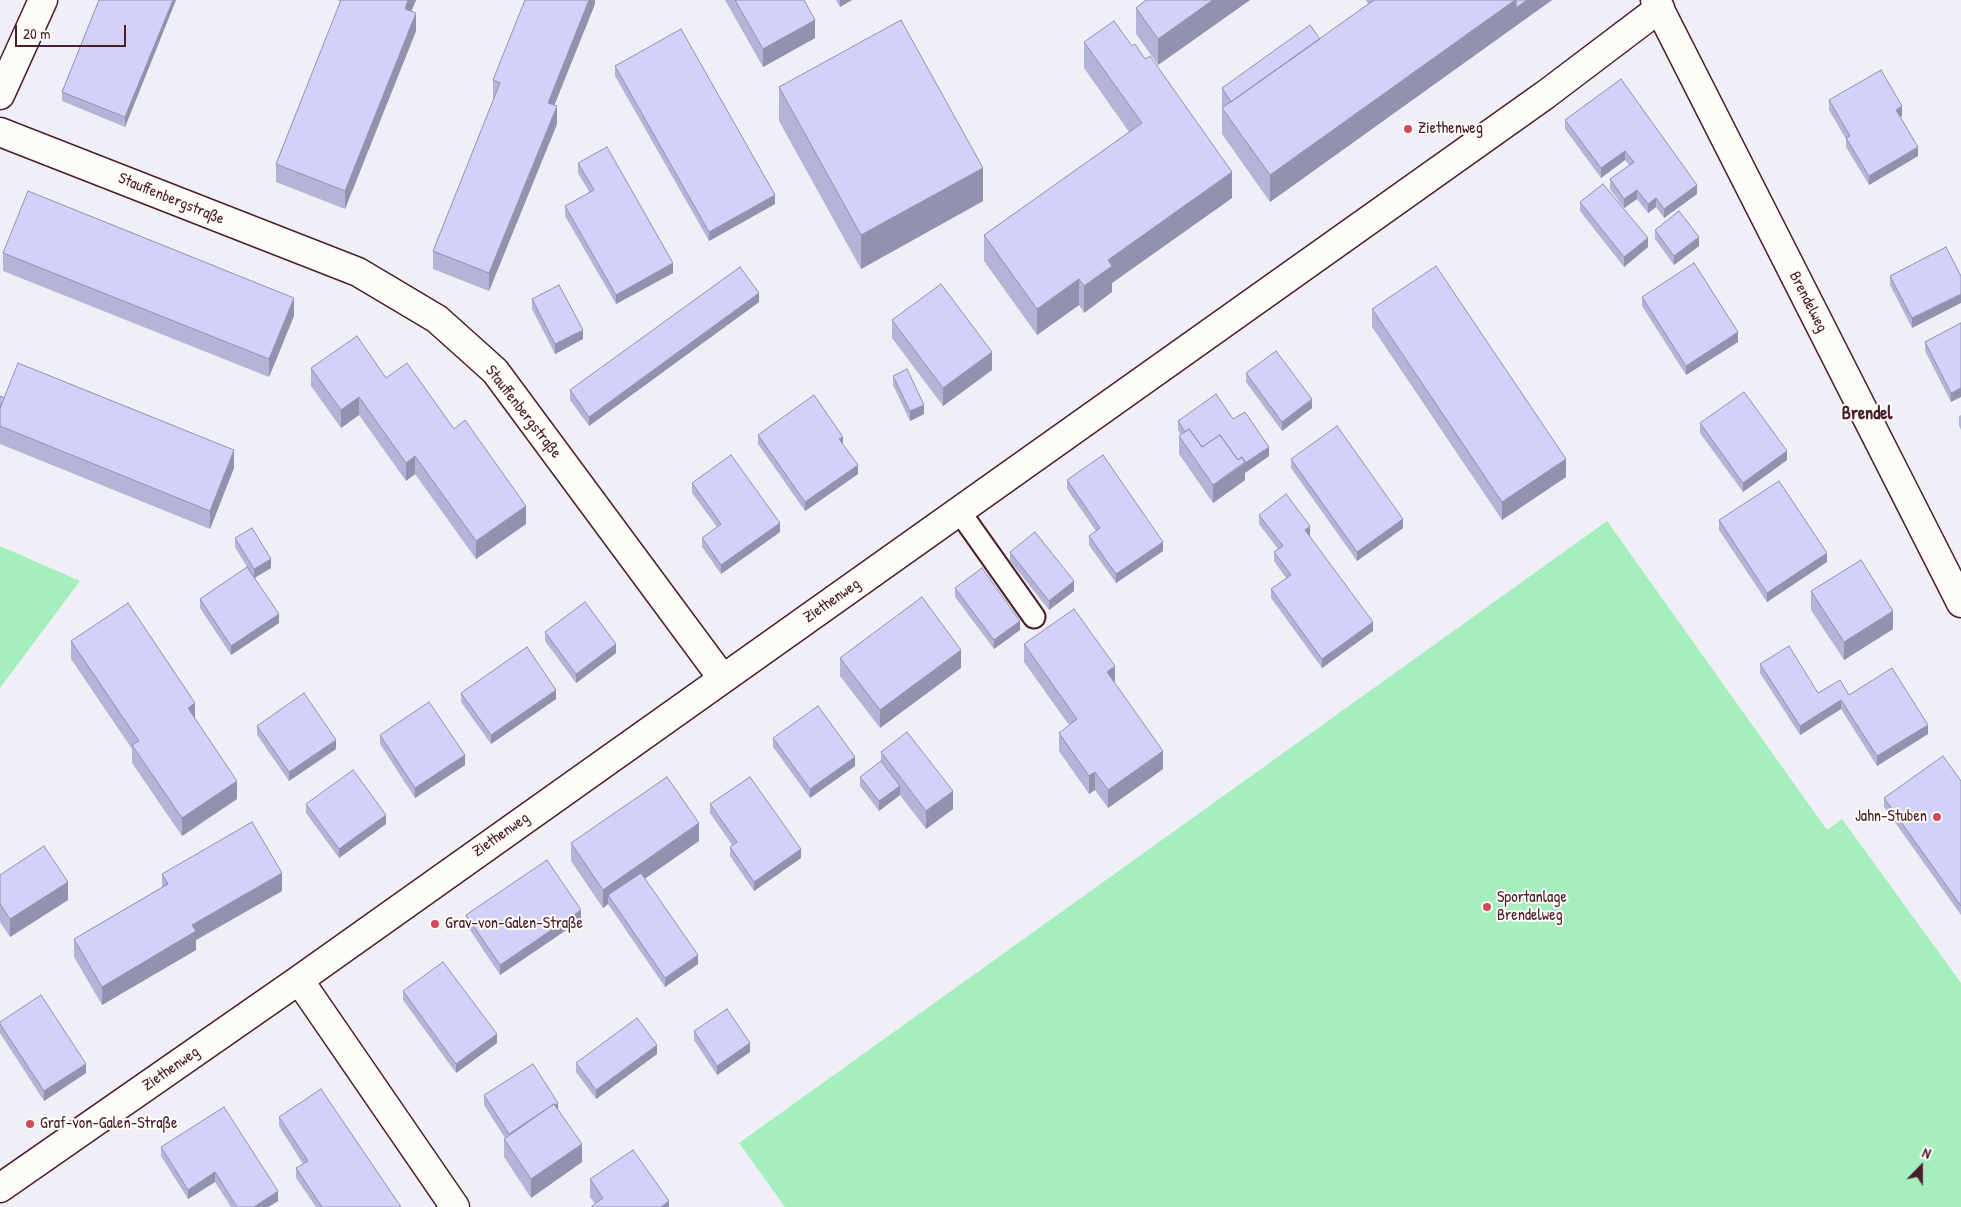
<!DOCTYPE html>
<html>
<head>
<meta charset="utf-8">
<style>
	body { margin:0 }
	#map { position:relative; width:1961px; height:1207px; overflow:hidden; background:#f0eff8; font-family:"Patrick Hand",sans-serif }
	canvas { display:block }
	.north { position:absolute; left:1896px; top:1142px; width:50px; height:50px; -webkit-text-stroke:4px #fdfcf7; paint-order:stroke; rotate:22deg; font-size:14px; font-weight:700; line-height:20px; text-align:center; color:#4a1f2b }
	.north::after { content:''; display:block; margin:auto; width:18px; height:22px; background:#4a1f2b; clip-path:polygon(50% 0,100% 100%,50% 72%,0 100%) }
	.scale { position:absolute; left:15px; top:25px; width:111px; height:22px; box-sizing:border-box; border:2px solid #4a1f2b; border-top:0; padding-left:6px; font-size:15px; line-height:18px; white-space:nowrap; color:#4a1f2b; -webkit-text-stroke:4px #fdfcf7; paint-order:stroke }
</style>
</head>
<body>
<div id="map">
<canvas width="1961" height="1207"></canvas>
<div class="north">N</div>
<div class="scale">20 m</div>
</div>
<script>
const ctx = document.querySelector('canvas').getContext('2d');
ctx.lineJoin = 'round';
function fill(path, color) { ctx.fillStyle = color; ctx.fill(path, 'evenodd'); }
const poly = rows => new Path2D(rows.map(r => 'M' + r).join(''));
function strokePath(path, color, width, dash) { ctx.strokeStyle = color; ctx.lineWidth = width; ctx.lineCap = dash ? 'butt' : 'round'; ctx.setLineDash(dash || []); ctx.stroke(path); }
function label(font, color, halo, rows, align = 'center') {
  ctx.font = font + ' "Patrick Hand",sans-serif'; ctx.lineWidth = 4; ctx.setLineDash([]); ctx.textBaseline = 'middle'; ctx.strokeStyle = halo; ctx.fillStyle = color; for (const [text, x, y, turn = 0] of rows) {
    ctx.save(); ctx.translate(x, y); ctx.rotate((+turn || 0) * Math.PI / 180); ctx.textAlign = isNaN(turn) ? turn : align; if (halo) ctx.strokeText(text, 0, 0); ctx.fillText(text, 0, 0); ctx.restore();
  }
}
fill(poly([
	[1607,521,1827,830,1842,819,1961,983,1961,1207,785,1207,739,1143],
	[0,546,80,581,0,688]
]), '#a5eebd');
const service = poly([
	[959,511,1034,617]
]);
const minor = poly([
	[1655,0,1961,603],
	[0,95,43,0],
	[0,132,358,272,437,319,495,371,723,679],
	[299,980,455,1207],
	[0,1188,299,980,1545,95,1660,8]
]);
strokePath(service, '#4a1f2b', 25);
strokePath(minor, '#4a1f2b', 31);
strokePath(service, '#fdfcf7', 21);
strokePath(minor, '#fdfcf7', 28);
fill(poly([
	[99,0,176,0,125,127,62,101,62,92],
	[337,0,416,0,411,11,416,31,345,209,276,182,276,164,341,2],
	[595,0,595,4,554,105,557,124,489,291,433,269,433,251,494,99,493,98,493,80],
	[725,0,804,0,815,38,763,67],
	[836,0,852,0,840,7],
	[1146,0,1250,0,1158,65,1136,34,1136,8],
	[1366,0,1552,0,1270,202,1222,134,1222,108,1223,108,1222,106,1222,88,1320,39,1368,4],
	[1084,42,1232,198,1112,283,1112,292,1084,313,1079,305,1037,335,984,261,984,235,1129,132,1084,68],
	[615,66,775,204,709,241,615,76],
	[1621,79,1697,194,1664,218,1656,207,1648,213,1637,199,1624,208,1610,189,1610,179,1629,165,1625,160,1601,178,1565,129,1565,120],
	[779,87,983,201,861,269,779,121],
	[1829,100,1902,116,1900,116,1918,156,1869,185,1846,147,1846,139,1829,110],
	[578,163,673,273,616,304,565,216,565,206,590,193,578,173],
	[1580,202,1648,247,1624,267,1580,211],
	[1655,230,1699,246,1674,265,1655,239],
	[1946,247,1912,328,1890,285,1890,276],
	[3,253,294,316,269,377,3,271],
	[1642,297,1738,342,1686,375,1642,306],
	[532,299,583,339,555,354,532,309],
	[759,302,589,426,570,400,570,390],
	[1372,309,1566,477,1502,520,1372,327],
	[892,320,992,370,943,406,892,338],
	[1961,323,1951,402,1925,351,1925,342],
	[311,368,386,378,454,429,526,524,476,559,415,474,406,481,359,415,341,428,311,386],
	[1246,373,1312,408,1282,431,1246,382],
	[893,376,924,414,910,421,893,385],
	[0,396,234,468,210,529,0,444],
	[1961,415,1961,430,1959,425,1959,416],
	[1233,419,1269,456,1245,473,1245,480,1213,503,1179,454,1179,436,1181,435,1178,430,1178,421],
	[1700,423,1787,460,1743,492,1700,433],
	[758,435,858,474,805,511,758,444],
	[1291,459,1403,528,1357,561,1291,468],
	[1067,480,1163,551,1116,583,1089,545,1089,536,1096,531,1067,489],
	[692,483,780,532,721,574,702,547,702,538,717,527,692,493],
	[1259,515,1310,535,1309,536,1373,631,1322,668,1271,598,1271,589,1286,578,1274,561,1274,552,1278,549,1259,524],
	[1719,520,1827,562,1767,602,1719,530],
	[235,538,271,568,255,578,279,623,231,655,200,608,200,599,247,567,235,547],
	[1010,552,1074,591,1049,610,1010,561],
	[955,588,1020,630,994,649,955,597],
	[1811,591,1893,629,1844,660,1811,610],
	[545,632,616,653,576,683,545,641],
	[71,641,195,719,237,799,182,836,132,763,132,749,71,659],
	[1024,644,1115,683,1163,769,1108,808,1095,790,1089,794,1059,751,1059,733,1069,725,1024,662],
	[840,658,961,668,880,728,840,676],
	[1760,664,1818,693,1849,695,1928,734,1877,766,1841,709,1800,735,1760,673],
	[461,693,556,699,491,744,461,702],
	[257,726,336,749,289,781,257,735],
	[380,735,465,765,415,798,380,744],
	[773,738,855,766,810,798,773,747],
	[881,752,953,809,926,829,900,795,879,811,860,786,860,777,881,761],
	[1961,781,1961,915,1884,807,1884,798],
	[306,804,386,824,339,858,306,813],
	[710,804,801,858,754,891,730,856,730,847,732,845,710,813],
	[699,841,645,879,698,964,665,987,608,904,603,908,571,861,571,843],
	[162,874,282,891,196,940,196,950,102,1005,74,957,74,939,162,887],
	[0,875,68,900,10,937,0,922],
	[466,915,581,920,500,975,466,924],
	[403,991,497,1043,456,1073,403,1000],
	[0,1022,86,1073,44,1101,0,1033],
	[694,1031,750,1052,717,1075,694,1040],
	[657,1054,596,1099,576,1072,576,1063],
	[484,1095,558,1110,582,1162,531,1198,504,1157,504,1139,505,1138,484,1105],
	[279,1117,401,1207,316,1207,296,1178,296,1168,303,1164,279,1126],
	[161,1147,278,1201,268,1207,231,1207,215,1182,188,1199,161,1156],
	[590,1179,669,1207,595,1204,590,1197]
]), '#b4b4d6');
fill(poly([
	[173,0,176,0,125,127,125,117],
	[408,0,416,0,405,27,405,9],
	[589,0,595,0,595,4,548,121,548,103],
	[840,0,852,0,840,7],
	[1213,0,1250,0,1158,65,1158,39],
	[1515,0,1552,0,1270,202,1270,175],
	[416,13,416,31,345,209,345,191],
	[815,20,815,38,763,67,763,49],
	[557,106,557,124,489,291,489,273],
	[1902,106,1902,116,1896,119,1896,110],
	[1918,147,1918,156,1869,185,1869,176],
	[1625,151,1625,160,1601,178,1601,168],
	[983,168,983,201,861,269,861,235],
	[1232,172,1232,198,1112,283,1112,292,1084,313,1084,286,1108,260],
	[1697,185,1697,194,1664,218,1664,209],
	[1637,190,1637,199,1624,208,1624,199],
	[775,195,775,204,709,241,709,232],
	[1656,198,1656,207,1648,213,1648,204],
	[1699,237,1699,246,1674,265,1674,256],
	[1648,238,1648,247,1624,267,1624,257],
	[673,263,673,273,616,304,616,295],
	[1079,279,1079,305,1037,335,1037,309],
	[759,293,759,302,589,426,589,417],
	[1961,294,1961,303,1912,328,1912,318],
	[294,298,294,316,269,377,269,359],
	[583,330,583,339,555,354,555,344],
	[1738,332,1738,342,1686,375,1686,366],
	[992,352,992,370,943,406,943,388],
	[1961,388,1961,397,1951,402,1951,393],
	[359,397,359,415,341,428,341,410],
	[1312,399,1312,408,1282,431,1282,422],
	[924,405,924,414,910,421,910,411],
	[843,437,843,446,839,439],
	[1269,447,1269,456,1245,473,1245,480,1213,503,1213,485],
	[234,450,234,468,210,529,210,511],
	[1787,451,1787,460,1743,492,1743,483],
	[415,456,415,474,406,481,406,463],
	[1566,459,1566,477,1502,520,1502,502],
	[858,465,858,474,805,511,805,502],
	[526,506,526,524,476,559,476,541],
	[1403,519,1403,528,1357,561,1357,552],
	[780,523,780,532,721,574,721,565],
	[1310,526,1310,535,1305,539,1305,530],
	[1163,542,1163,551,1116,583,1116,574],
	[1827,553,1827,562,1767,602,1767,593],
	[271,559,271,568,254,578,254,569],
	[1074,581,1074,591,1049,610,1049,601],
	[1893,611,1893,629,1844,660,1844,642],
	[279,614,279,623,231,655,231,646],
	[1020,621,1020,630,994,649,994,640],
	[1373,622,1373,631,1322,668,1322,659],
	[616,644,616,653,576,683,576,674],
	[961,650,961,668,880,728,880,710],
	[1115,666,1115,684,1107,672],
	[556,690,556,699,491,744,491,735],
	[1841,700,1841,709,1800,735,1800,726],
	[195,703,195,721,188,708],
	[1928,725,1928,734,1877,766,1877,756],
	[336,740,336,749,289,781,289,772],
	[1163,751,1163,769,1108,808,1108,790],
	[465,755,465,765,415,798,415,788],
	[855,757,855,766,810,798,810,789],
	[1095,772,1095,790,1089,794,1089,776],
	[237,781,237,799,182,836,182,818],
	[900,786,900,795,879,811,879,801],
	[953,791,953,809,926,829,926,811],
	[386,815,386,824,339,858,339,849],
	[699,823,699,841,612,901,608,895,608,904,603,908,603,890],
	[801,849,801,858,754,891,754,882],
	[282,873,282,891,196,940,196,950,102,1005,102,987,192,925],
	[68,882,68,900,10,937,10,919],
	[581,910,581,920,500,975,500,965],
	[698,955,698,964,665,987,665,978],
	[497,1034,497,1043,456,1073,456,1064],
	[750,1043,750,1052,717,1075,717,1066],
	[657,1045,657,1054,596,1099,596,1090],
	[86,1064,86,1073,44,1101,44,1091],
	[558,1103,558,1112,509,1134],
	[582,1144,582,1162,531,1198,531,1179],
	[215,1172,215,1182,188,1199,188,1190],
	[278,1191,278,1201,268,1207,254,1207],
	[669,1201,669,1207,661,1207]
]), '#9292ae');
const building = poly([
	[99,0,173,0,125,117,62,92,99,0],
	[341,0,408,0,405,9,416,13,345,191,276,164,341,0],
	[525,0,589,0,548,103,557,106,489,273,433,251,500,83,493,80,525,0],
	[735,0,804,0,815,20,763,49,735,0],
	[1146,0,1213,0,1158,39,1136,8,1146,0],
	[1374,0,1515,0,1270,175,1222,108,1374,0],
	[1516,0,1527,0,1516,8,1516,0],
	[901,20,983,168,861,235,779,87,901,20],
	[1114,21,1132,46,1135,44,1145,59,1150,56,1232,172,1108,260,1112,266,1084,286,1079,279,1037,309,984,235,1142,123,1084,42,1114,21],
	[1310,25,1320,39,1231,102,1222,88,1310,25],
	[681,29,775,195,709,232,615,66,681,29],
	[1881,70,1902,106,1896,110,1918,147,1869,176,1846,138,1850,136,1829,100,1881,70],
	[1621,79,1697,185,1664,209,1656,198,1648,204,1637,190,1624,199,1610,179,1634,162,1625,151,1601,168,1565,120,1621,79],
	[607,147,673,263,616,295,565,206,594,190,578,163,607,147],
	[1603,184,1648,238,1624,257,1580,202,1603,184],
	[28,191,294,298,269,359,3,253,28,191],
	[1679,211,1699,237,1674,256,1655,230,1679,211],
	[1946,247,1961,276,1961,294,1912,318,1890,276,1946,247],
	[1694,263,1738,332,1686,366,1642,297,1694,263],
	[1436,266,1566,459,1502,502,1372,309,1436,266],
	[740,267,759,293,589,417,570,390,740,267],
	[941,284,992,352,943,388,892,320,941,284],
	[559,285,583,330,555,344,532,299,559,285],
	[1961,323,1961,388,1951,393,1925,342,1961,323],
	[357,336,386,378,407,363,454,429,465,420,526,506,476,541,415,456,406,463,359,397,341,410,311,368,357,336],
	[1276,351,1312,399,1282,422,1246,373,1276,351],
	[18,363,234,450,210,511,0,426,0,408,18,363],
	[907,369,924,405,910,411,893,376,907,369],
	[1744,392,1787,451,1743,483,1700,423,1744,392],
	[1216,394,1233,419,1245,412,1269,447,1245,463,1242,457,1238,460,1220,435,1202,447,1189,429,1185,432,1178,421,1216,394],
	[814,395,843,437,839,439,858,465,805,502,758,435,814,395],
	[0,396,4,398,0,408,0,396],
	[1337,426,1403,519,1357,552,1291,459,1337,426],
	[1189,429,1202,447,1220,435,1238,460,1242,457,1245,462,1213,485,1179,436,1189,429],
	[731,455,780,523,721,565,702,538,721,524,692,483,731,455],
	[1103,455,1163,542,1116,574,1089,536,1100,528,1067,480,1103,455],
	[1779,481,1827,553,1767,593,1719,520,1779,481],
	[1286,494,1310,526,1305,530,1373,622,1322,659,1271,589,1291,575,1274,552,1283,546,1259,515,1286,494],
	[252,528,271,559,254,569,235,538,252,528],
	[1035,532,1074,581,1049,601,1010,552,1035,532],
	[1861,560,1893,611,1844,642,1811,591,1861,560],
	[247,567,279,614,231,646,200,599,247,567],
	[982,568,1020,621,994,640,955,588,982,568],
	[922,597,961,650,880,710,840,658,922,597],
	[585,602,616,644,576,674,545,632,585,602],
	[128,603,195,703,188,708,237,781,182,818,132,745,139,741,71,641,128,603],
	[1074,609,1115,666,1107,672,1163,751,1108,790,1095,772,1089,776,1059,733,1077,719,1024,644,1074,609],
	[1789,646,1818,693,1840,680,1849,695,1892,668,1928,725,1877,756,1841,700,1800,726,1760,664,1789,646],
	[527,647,556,690,491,735,461,693,527,647],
	[304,693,336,740,289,772,257,726,304,693],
	[429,702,465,755,415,788,380,735,429,702],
	[818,706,855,757,810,789,773,738,818,706],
	[907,732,953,791,926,811,881,752,907,732],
	[1943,756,1961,781,1961,906,1884,798,1943,756],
	[881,761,900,786,879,801,860,777,881,761],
	[353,770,386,815,339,849,306,804,353,770],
	[667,777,699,823,603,890,571,843,667,777],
	[750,777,801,849,754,882,730,847,737,842,710,804,750,777],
	[252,822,282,873,192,925,196,931,102,987,74,939,168,884,162,874,252,822],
	[44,846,68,882,10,919,0,904,0,875,44,846],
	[547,860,581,910,500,965,466,915,547,860],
	[641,873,698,955,665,978,608,895,641,873],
	[443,962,497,1034,456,1064,403,991,443,962],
	[41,995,86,1064,44,1091,0,1024,0,1022,41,995],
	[727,1009,750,1043,717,1066,694,1031,727,1009],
	[637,1018,657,1045,596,1090,576,1063,637,1018],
	[533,1064,558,1103,555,1105,554,1104,509,1134,484,1095,533,1064],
	[321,1089,401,1207,322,1207,296,1168,308,1161,279,1117,321,1089],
	[554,1104,582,1144,531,1179,504,1139,554,1104],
	[224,1107,278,1191,254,1207,237,1207,215,1172,188,1190,161,1147,224,1107],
	[633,1150,669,1201,661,1207,591,1207,603,1198,590,1179,633,1150]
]);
fill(building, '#d1d1f9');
strokePath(building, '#9292ae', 1);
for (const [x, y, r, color] of [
	[1408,129,5,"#d1495b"],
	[1937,817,5,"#d1495b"],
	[1487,907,5,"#d1495b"],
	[435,924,5,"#d1495b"],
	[30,1124,5,"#d1495b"]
]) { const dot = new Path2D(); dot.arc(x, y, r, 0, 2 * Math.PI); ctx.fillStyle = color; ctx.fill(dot); strokePath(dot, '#fdfcf7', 2); }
label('16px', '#4a1f2b', '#fdfcf7', [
	["Ziethenweg",1418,129],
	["Jahn-Stuben",1927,817,"right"],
	["Sportanlage",1497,898],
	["Brendelweg",1497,916],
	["Grav-von-Galen-Straße",445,924],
	["Graf-von-Galen-Straße",40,1124]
], 'left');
label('16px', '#4a1f2b', '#fdfcf7', [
	["Stauffenbergstraße",171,199,22],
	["Brendelweg",1808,302,63],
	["Stauffenbergstraße",523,412,52],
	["Ziethenweg",832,601,-35],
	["Ziethenweg",501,835,-35],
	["Ziethenweg",171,1069,-35]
]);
label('bold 18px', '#4a1f2b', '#fdfcf7', [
	["Brendel",1867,414]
]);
</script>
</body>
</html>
